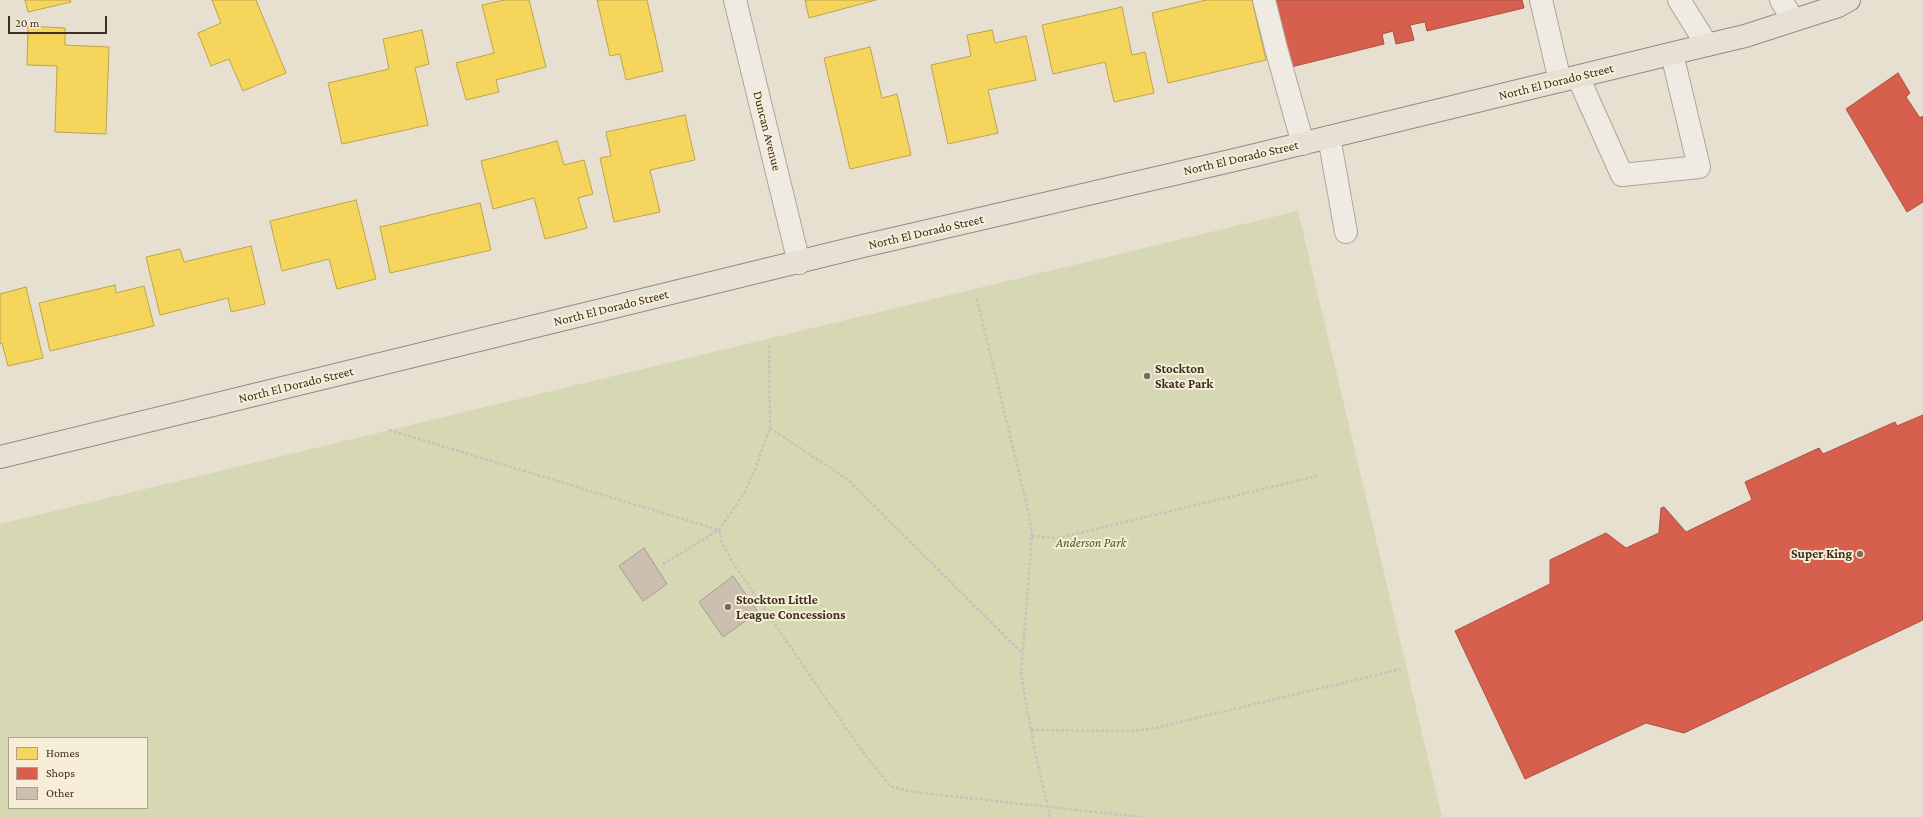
<!DOCTYPE html>
<html>
<head>
<meta charset="utf-8">
<style>
	body { margin:0 }
	#map { position:relative; width:1923px; height:817px; overflow:hidden; background:#e7e0d1; font-family:"Crimson Pro",serif }
	canvas { display:block }
	.legend { position:absolute; left:8px; top:737px; width:140px; height:72px; box-sizing:border-box; background:#f7eed8; border:1px solid #ada18e; margin:0; padding:5px 7px; list-style:none; font-size:12px; color:#3d2e20 }
	.legend li { display:flex; align-items:center; gap:8px; height:20px }
	.legend b { width:20px; border:1px solid #ada18e }
	.scale { position:absolute; left:8px; top:16px; width:99px; height:18px; box-sizing:border-box; border:2px solid #3d2e20; border-top:0; padding-left:5px; font-size:12px; line-height:14px; white-space:nowrap; color:#3d2e20; -webkit-text-stroke:3px #f7eed8; paint-order:stroke }
</style>
</head>
<body>
<div id="map">
<canvas width="1923" height="817"></canvas>
<ul class="legend">
<li><b style="height:11px;background:#f6d55c"></b>Homes</li>
<li><b style="height:11px;background:#d6604d"></b>Shops</li>
<li><b style="height:11px;background:#cbbfb2"></b>Other</li>
</ul>
<div class="scale">20 m</div>
</div>
<script>
const ctx = document.querySelector('canvas').getContext('2d');
ctx.lineJoin = 'round';
function fill(path, color) { ctx.fillStyle = color; ctx.fill(path, 'evenodd'); }
const poly = rows => new Path2D(rows.map(r => 'M' + r).join(''));
function strokePath(path, color, width, dash) { ctx.strokeStyle = color; ctx.lineWidth = width; ctx.lineCap = dash ? 'butt' : 'round'; ctx.setLineDash(dash || []); ctx.stroke(path); }
function label(font, color, halo, rows, align = 'center') {
  ctx.font = font + ' "Crimson Pro",serif'; ctx.lineWidth = 4; ctx.setLineDash([]); ctx.textBaseline = 'middle'; ctx.strokeStyle = halo; ctx.fillStyle = color; for (const [text, x, y, turn = 0] of rows) {
    ctx.save(); ctx.translate(x, y); ctx.rotate((+turn || 0) * Math.PI / 180); ctx.textAlign = isNaN(turn) ? turn : align; if (halo) ctx.strokeText(text, 0, 0); ctx.fillText(text, 0, 0); ctx.restore();
  }
}
fill(poly([
	[1298,211,1442,817,0,817,0,524],
	[9,738,147,738,147,808,9,808]
]), '#d6d7b3');
const homes = poly([
	[25,0,70,0,71,2,28,12,25,0],
	[212,0,256,0,286,73,243,91,229,59,211,66,198,33,221,23,212,0],
	[504,0,529,0,546,67,496,80,499,92,466,100,456,63,494,53,482,5,504,0],
	[597,0,647,0,663,71,626,80,620,54,610,56,597,0],
	[805,0,876,0,809,18,805,0],
	[1206,0,1252,0,1266,60,1168,83,1152,13,1206,0],
	[1122,7,1132,55,1145,52,1154,93,1114,102,1105,62,1053,74,1042,25,1122,7],
	[28,26,65,28,65,45,109,47,106,134,55,132,57,66,27,65,28,26],
	[422,30,429,64,415,68,428,125,342,144,328,83,389,69,383,39,422,30],
	[992,30,995,43,1026,36,1036,80,988,90,998,133,948,144,931,65,971,56,967,35,992,30],
	[870,47,882,98,897,94,911,155,850,169,824,58,870,47],
	[685,115,695,160,650,170,660,212,614,222,600,158,611,156,606,132,685,115],
	[557,141,564,165,584,160,593,194,578,198,587,228,545,239,534,198,493,209,481,161,557,141],
	[356,200,376,279,337,289,329,259,282,271,270,221,356,200],
	[480,203,491,250,390,273,380,227,480,203],
	[251,246,265,304,231,312,228,298,160,315,146,257,180,249,184,262,251,246],
	[115,285,116,293,144,286,154,326,50,351,39,303,115,285],
	[26,287,43,358,8,366,2,343,0,344,0,294,26,287]
]);
fill(homes, '#f6d55c');
strokePath(homes, '#bea34a', 1);
const shops = poly([
	[1271,0,1522,0,1524,8,1427,31,1425,22,1410,25,1414,40,1396,44,1393,31,1382,34,1384,44,1287,68,1271,0],
	[1898,73,1910,93,1906,97,1920,118,1922,116,1923,118,1923,202,1907,212,1846,109,1898,73],
	[1923,415,1923,620,1684,733,1646,723,1525,779,1455,631,1550,584,1550,560,1606,533,1626,548,1659,533,1661,508,1664,507,1686,532,1752,500,1745,482,1819,448,1823,454,1895,422,1897,426,1923,415]
]);
fill(shops, '#d6604d');
strokePath(shops, '#a85140', 1);
const building = poly([
	[644,548,667,584,643,601,619,566,644,548],
	[733,576,758,612,723,637,699,602,733,576]
]);
fill(building, '#cbbfb2');
strokePath(building, '#a89c90', 1);
const minor = poly([
	[735,0,799,263],
	[1264,0,1276,48,1303,144],
	[1541,0,1560,81],
	[1679,0,1707,45],
	[1781,0,1793,20],
	[1578,77,1622,175,1699,167,1672,54],
	[1329,137,1346,232]
]);
const major = poly([
	[0,457,863,246,1243,158,1707,45,1745,36,1838,6,1849,0]
]);
strokePath(minor, '#ada599', 24);
strokePath(major, '#928b80', 24);
strokePath(poly([
	[977,299,1029,514,1032,536,1021,674,1034,747,1050,817],
	[770,428,847,479,1022,653],
	[389,430,719,530,722,543,735,566,862,751,890,786,914,792,1141,817],
	[1032,536,1058,538,1317,476],
	[663,564,719,530,745,492,755,469,770,428,769,345],
	[1031,730,1134,731,1155,728,1401,669]
]), '#c8c2b9', 2.5, [3, 2]);
strokePath(minor, '#efebe3', 22);
strokePath(major, '#e6e1d4', 22);
for (const [x, y, r, color] of [
	[1147,376,4,"#786c5e"],
	[1860,554,4,"#786c5e"],
	[728,607,4,"#786c5e"]
]) { const dot = new Path2D(); dot.arc(x, y, r, 0, 2 * Math.PI); ctx.fillStyle = color; ctx.fill(dot); strokePath(dot, '#f7eed8', 1.5); }
label('13px', '#3d2e20', '#f7eed8', [
	["North El Dorado Street",1556,82,-14],
	["Duncan Avenue",767,131,76],
	["North El Dorado Street",1241,158,-13],
	["North El Dorado Street",926,232,-13],
	["North El Dorado Street",611,308,-14],
	["North El Dorado Street",296,385,-14]
]);
label('bold 13px', '#3d2e20', '#f7eed8', [
	["Stockton",1155,369],
	["Skate Park",1155,384],
	["Super King",1852,554,"right"],
	["Stockton Little",736,600],
	["League Concessions",736,615]
], 'left');
label('italic 13px', '#4d5a26', '#f7eed8', [
	["Anderson Park",1091,543]
]);
</script>
</body>
</html>
